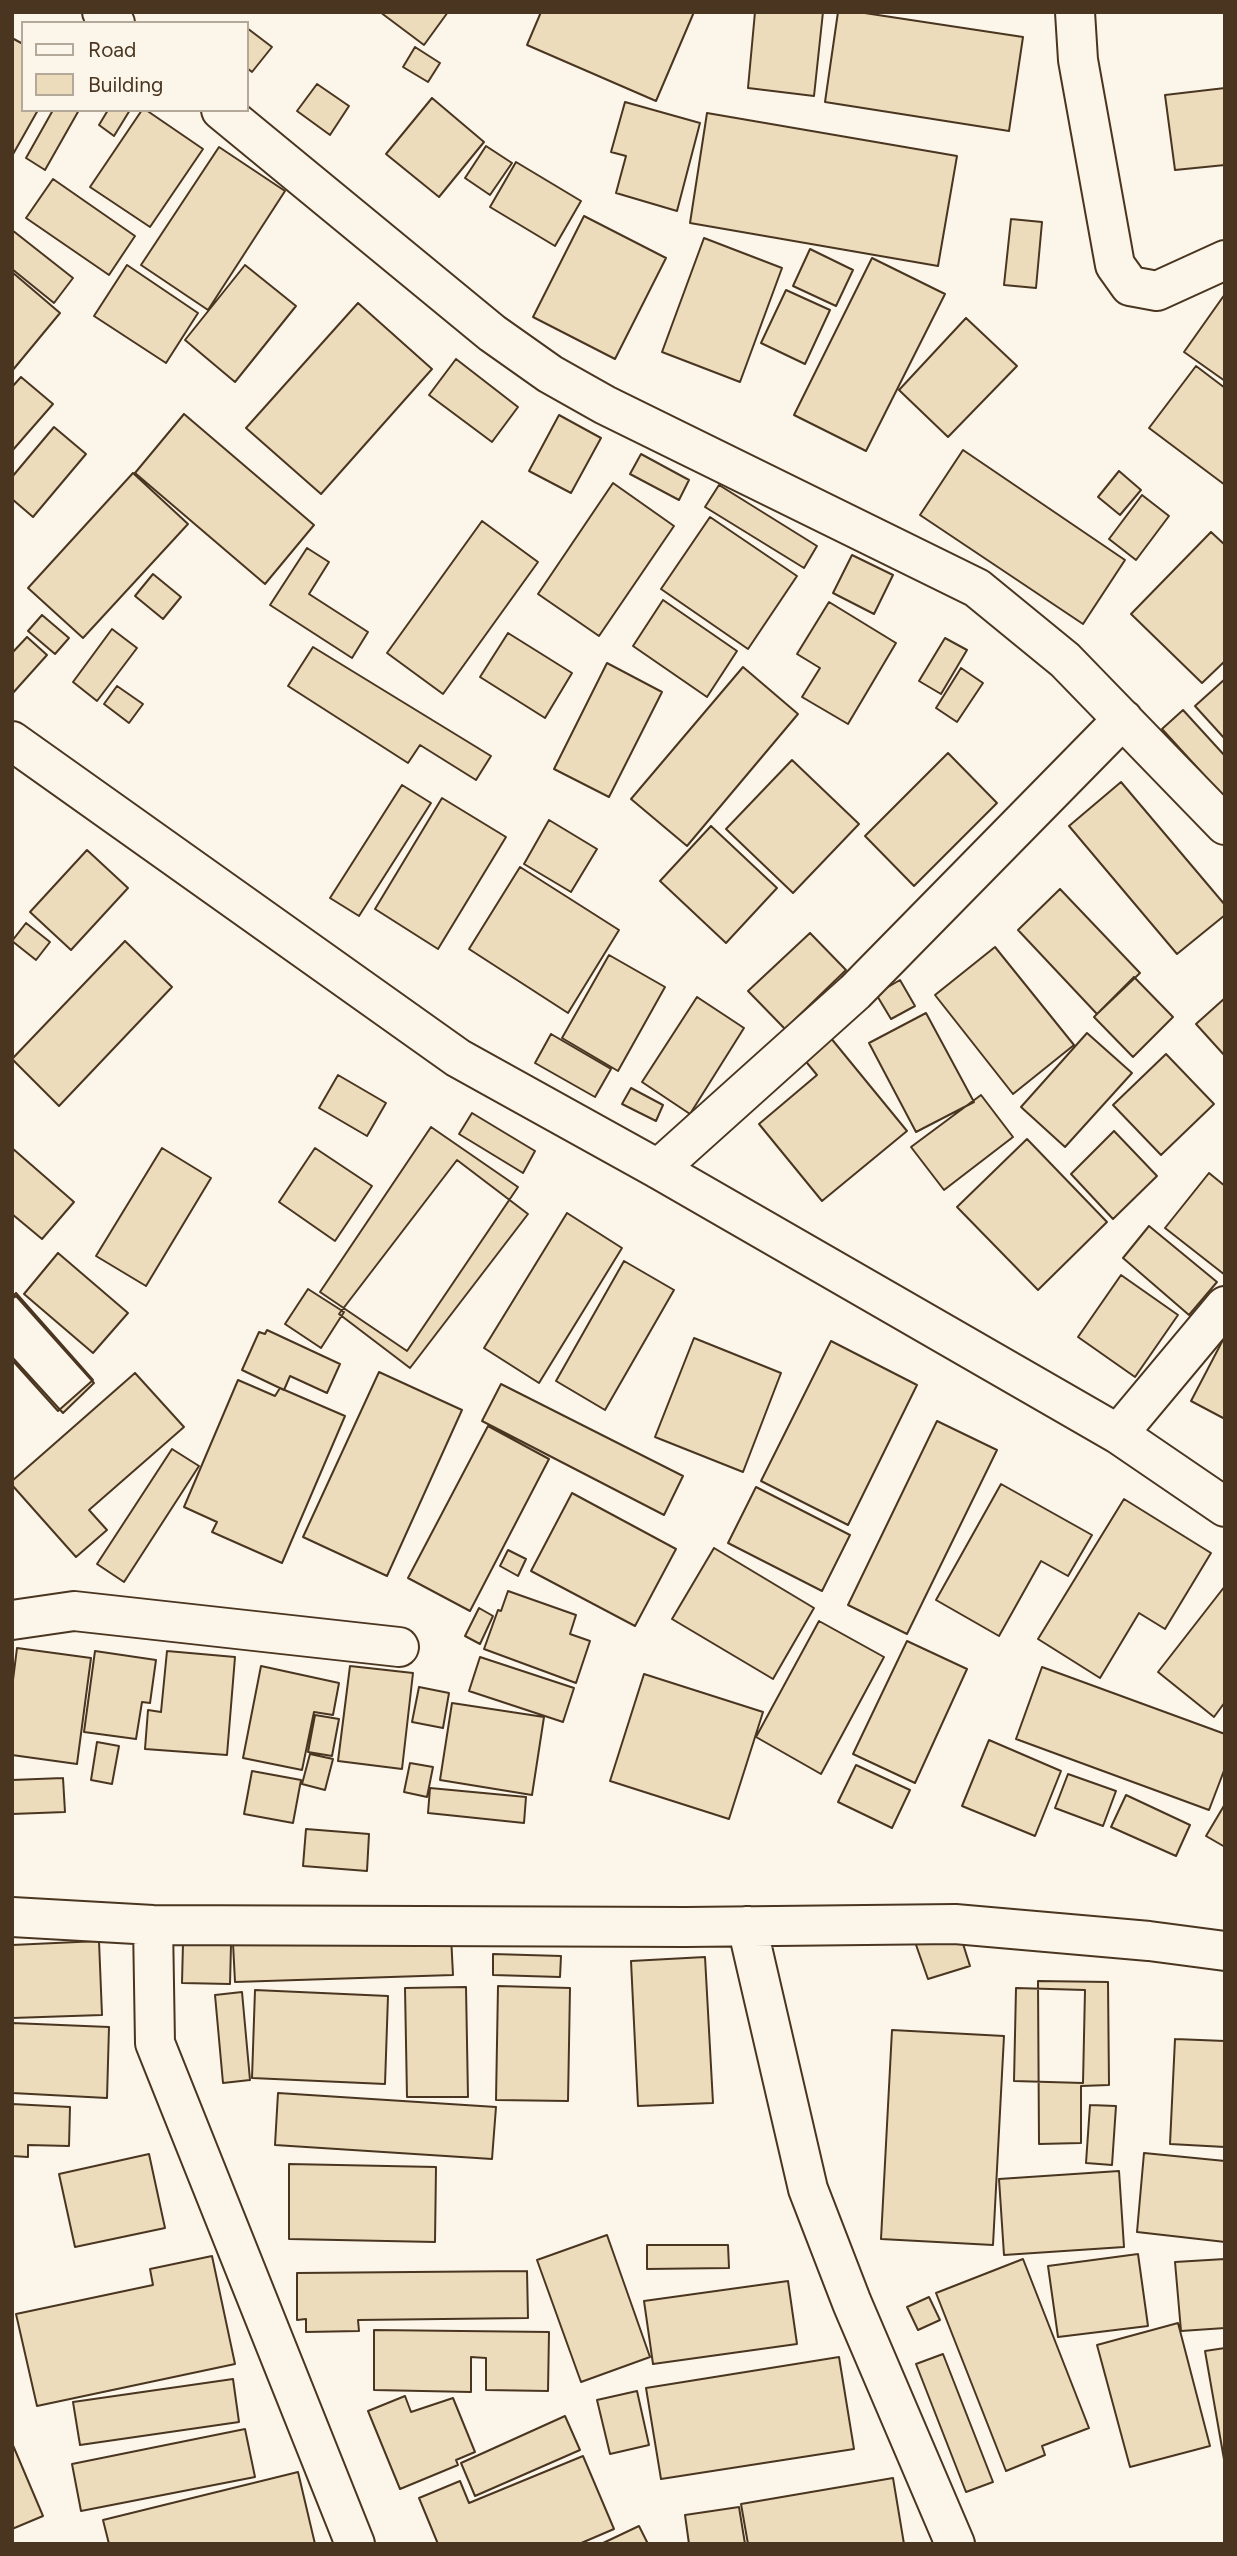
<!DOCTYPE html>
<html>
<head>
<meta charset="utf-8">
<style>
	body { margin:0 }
	#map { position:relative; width:1237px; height:2556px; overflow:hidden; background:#fbf6e9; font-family:Figtree,sans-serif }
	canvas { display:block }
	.frame { position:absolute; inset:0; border:14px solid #4a3520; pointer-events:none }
	.legend { position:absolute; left:21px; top:21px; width:228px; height:91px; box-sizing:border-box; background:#fbf6e9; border:2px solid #b4a999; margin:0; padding:9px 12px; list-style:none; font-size:21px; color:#4a3520 }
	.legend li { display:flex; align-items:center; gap:14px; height:35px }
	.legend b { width:35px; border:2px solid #b4a999 }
</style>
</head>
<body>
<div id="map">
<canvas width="1237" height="2556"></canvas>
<div class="frame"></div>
<ul class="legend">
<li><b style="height:9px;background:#fbf6e9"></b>Road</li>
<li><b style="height:19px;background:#ecdcbc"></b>Building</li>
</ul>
</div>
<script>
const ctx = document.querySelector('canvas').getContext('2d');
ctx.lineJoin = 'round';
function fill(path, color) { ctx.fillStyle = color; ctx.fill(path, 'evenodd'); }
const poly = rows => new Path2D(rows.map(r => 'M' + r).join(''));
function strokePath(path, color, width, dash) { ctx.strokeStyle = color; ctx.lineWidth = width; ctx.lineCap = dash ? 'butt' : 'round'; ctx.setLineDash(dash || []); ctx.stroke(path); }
const building = poly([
	[380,12,448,12,424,45,380,12],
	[541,12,694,12,656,101,527,45,541,12],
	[755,12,823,12,814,96,748,88,755,12],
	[838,12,858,12,1023,37,1009,131,825,102,838,12],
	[247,28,272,47,252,72,247,68,247,28],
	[12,38,23,44,23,110,38,110,12,156,12,38],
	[415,47,440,63,428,82,403,67,415,47],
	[317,84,349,106,330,135,297,111,317,84],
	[1225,88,1225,165,1175,170,1165,95,1225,88],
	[432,98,484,142,439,197,386,154,432,98],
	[625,102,700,123,677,211,616,193,626,156,611,152,625,102],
	[53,110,79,110,45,170,26,158,53,110],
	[108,110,130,110,114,136,99,125,108,110],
	[142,110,146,110,203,149,150,227,90,187,142,110],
	[707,113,957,156,938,266,690,223,707,113],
	[486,146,512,163,490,195,465,178,486,146],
	[219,147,285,191,208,310,141,265,219,147],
	[516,162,581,201,555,246,490,207,516,162],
	[53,179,135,236,109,275,26,218,53,179],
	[584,216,666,258,615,359,533,317,584,216],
	[1011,219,1042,222,1036,288,1004,285,1011,219],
	[12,230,73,278,54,303,12,269,12,230],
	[704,238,782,268,740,382,662,352,704,238],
	[810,249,853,270,836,306,793,286,810,249],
	[872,258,945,294,866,451,794,415,872,258],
	[127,265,198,313,166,363,94,316,127,265],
	[245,265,296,306,235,382,185,340,245,265],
	[12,272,60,313,12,371,12,272],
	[786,290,830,310,805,364,761,343,786,290],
	[1225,294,1225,381,1184,352,1225,294],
	[358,303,432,369,321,494,246,428,358,303],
	[966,318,1017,366,948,437,899,390,966,318],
	[456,359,518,407,492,442,429,395,456,359],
	[1196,366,1225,388,1225,485,1149,428,1196,366],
	[21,377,53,404,12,451,12,387,21,377],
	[184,414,314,525,265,584,135,473,184,414],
	[559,415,601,438,571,493,529,471,559,415],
	[54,427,86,454,33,517,12,499,12,477,54,427],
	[963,450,1125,560,1083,624,920,515,963,450],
	[641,454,689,480,679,500,630,474,641,454],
	[1119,471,1141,490,1120,515,1098,497,1119,471],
	[133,473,188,524,83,638,28,588,133,473],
	[613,483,674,526,599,636,538,594,613,483],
	[719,485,817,546,804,568,705,507,719,485],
	[1142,495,1169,516,1136,560,1109,539,1142,495],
	[710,517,797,576,748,649,661,589,710,517],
	[482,521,538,562,443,694,387,653,482,521],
	[1211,532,1225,545,1225,661,1202,683,1131,614,1211,532],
	[307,548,329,562,309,594,368,632,352,658,270,605,307,548],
	[852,555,893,575,874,614,833,593,852,555],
	[153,574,181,597,163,619,135,596,153,574],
	[663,600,737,651,707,697,633,646,663,600],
	[829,602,896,643,848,724,802,697,820,668,797,654,829,602],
	[42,615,69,638,55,654,28,631,42,615],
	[112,629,137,648,97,701,73,682,112,629],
	[508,633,572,673,545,718,480,677,508,633],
	[27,637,47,655,12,694,12,653,27,637],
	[945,638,967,650,941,694,919,681,945,638],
	[313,647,491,756,476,780,420,745,408,763,288,686,313,647],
	[607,663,662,692,609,797,554,769,607,663],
	[743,667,798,714,687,846,631,799,743,667],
	[961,668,983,683,957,722,936,708,961,668],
	[1225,679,1225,739,1195,706,1225,679],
	[117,686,143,704,129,723,104,704,117,686],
	[1183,710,1225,756,1225,798,1162,729,1183,710],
	[948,753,997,803,914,886,865,836,948,753],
	[792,760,859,824,793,893,726,829,792,760],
	[1121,782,1225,905,1225,915,1177,954,1069,826,1121,782],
	[402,785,431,803,359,916,330,898,402,785],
	[442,798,506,837,438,949,375,909,442,798],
	[549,820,597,849,571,892,524,864,549,820],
	[711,826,777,888,726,943,660,881,711,826],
	[87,850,128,888,71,950,30,912,87,850],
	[520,867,619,930,568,1013,469,949,520,867],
	[1060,889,1140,973,1097,1014,1018,930,1060,889],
	[26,923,50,942,36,960,12,941,26,923],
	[810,933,846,970,785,1029,748,991,810,933],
	[125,941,172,987,59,1106,12,1059,125,941],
	[995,947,1074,1045,1013,1094,935,995,995,947],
	[609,955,665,987,618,1071,562,1038,609,955],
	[1134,977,1173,1017,1133,1057,1094,1017,1134,977],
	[900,980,915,1006,891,1019,876,994,900,980],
	[697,997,744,1028,690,1114,642,1082,697,997],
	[1225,998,1225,1056,1196,1024,1225,998],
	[926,1013,974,1102,916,1132,869,1043,926,1013],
	[1087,1033,1132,1073,1065,1147,1021,1107,1087,1033],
	[551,1034,611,1069,595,1097,535,1063,551,1034],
	[830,1037,907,1131,822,1201,759,1124,817,1075,803,1058,830,1037],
	[1166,1054,1214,1104,1161,1155,1113,1105,1166,1054],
	[338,1075,386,1103,367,1136,319,1108,338,1075],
	[631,1088,663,1105,656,1121,622,1104,631,1088],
	[981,1095,1013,1137,944,1190,911,1147,981,1095],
	[472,1113,535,1151,523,1173,459,1134,472,1113],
	[431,1127,518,1187,407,1351,320,1292,431,1127],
	[1114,1131,1157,1176,1113,1219,1071,1174,1114,1131],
	[1027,1139,1107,1222,1038,1290,957,1207,1027,1139],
	[12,1148,74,1202,42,1239,12,1214,12,1148],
	[162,1148,211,1178,146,1286,96,1256,162,1148],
	[315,1148,372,1186,335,1241,279,1202,315,1148],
	[457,1160,528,1214,410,1368,339,1314,457,1160],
	[1209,1173,1225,1186,1225,1275,1165,1228,1209,1173],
	[567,1213,622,1248,539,1383,484,1348,567,1213],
	[1149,1226,1217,1282,1189,1315,1123,1258,1149,1226],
	[58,1253,128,1313,93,1353,24,1294,58,1253],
	[624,1261,674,1290,605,1410,556,1381,624,1261],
	[1121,1275,1178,1315,1135,1377,1078,1337,1121,1275],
	[308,1289,344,1312,321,1348,285,1324,308,1289],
	[16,1293,93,1380,58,1411,12,1360,12,1297,16,1293],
	[16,1296,94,1383,63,1413,12,1357,12,1299,16,1296],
	[267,1330,340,1364,327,1393,290,1376,284,1390,242,1370,259,1332,265,1334,267,1330],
	[1225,1336,1225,1419,1191,1401,1225,1336],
	[694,1338,781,1373,743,1472,655,1437,694,1338],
	[831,1341,917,1385,848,1525,761,1481,831,1341],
	[379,1372,462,1410,387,1576,303,1537,379,1372],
	[135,1373,184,1427,89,1510,107,1530,76,1557,12,1485,12,1481,135,1373],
	[238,1380,275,1396,280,1388,345,1416,282,1563,212,1532,217,1522,184,1507,238,1380],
	[501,1384,683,1476,664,1515,482,1421,501,1384],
	[937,1421,997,1450,907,1634,848,1605,937,1421],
	[488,1426,549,1459,470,1611,408,1578,488,1426],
	[172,1449,199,1466,124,1582,97,1564,172,1449],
	[1001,1484,1092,1535,1068,1576,1041,1561,999,1636,936,1600,1001,1484],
	[756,1487,850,1535,822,1591,728,1543,756,1487],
	[572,1493,676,1549,635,1626,531,1571,572,1493],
	[1124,1499,1211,1553,1165,1629,1139,1613,1100,1678,1038,1639,1124,1499],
	[714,1548,814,1608,773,1679,672,1619,714,1548],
	[508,1550,526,1559,518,1576,500,1566,508,1550],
	[1225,1586,1225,1702,1214,1717,1158,1672,1225,1586],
	[508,1591,576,1615,570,1634,590,1641,576,1683,484,1649,498,1610,501,1611,508,1591],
	[479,1608,493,1616,480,1644,465,1636,479,1608],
	[819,1621,884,1657,821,1774,756,1737,819,1621],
	[907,1641,967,1669,915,1783,853,1754,907,1641],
	[17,1648,91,1658,77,1764,12,1755,12,1688,17,1648],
	[95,1651,156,1660,150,1703,142,1702,136,1739,84,1732,95,1651],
	[167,1651,235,1657,227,1755,145,1749,148,1710,161,1712,167,1651],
	[480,1657,574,1688,563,1722,469,1691,480,1657],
	[261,1666,339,1683,333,1715,314,1712,302,1770,243,1758,261,1666],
	[350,1666,413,1673,402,1769,338,1761,350,1666],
	[1042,1667,1225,1734,1225,1768,1209,1810,1016,1739,1042,1667],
	[644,1674,763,1712,729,1819,610,1781,644,1674],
	[419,1687,449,1693,443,1728,412,1722,419,1687],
	[452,1703,544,1717,532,1795,440,1780,452,1703],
	[315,1715,339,1719,332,1756,308,1752,315,1715],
	[989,1740,1061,1771,1035,1836,962,1806,989,1740],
	[97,1742,119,1746,112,1784,91,1780,97,1742],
	[310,1754,333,1759,325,1790,302,1784,310,1754],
	[410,1763,433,1767,427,1797,404,1792,410,1763],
	[856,1765,910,1790,892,1828,838,1802,856,1765],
	[252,1771,301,1780,293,1823,244,1814,252,1771],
	[1068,1774,1116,1791,1103,1826,1055,1808,1068,1774],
	[63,1778,65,1812,12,1814,12,1780,63,1778],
	[430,1788,526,1797,524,1823,428,1813,430,1788],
	[1126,1795,1190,1825,1176,1856,1111,1827,1126,1795],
	[1225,1804,1225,1847,1206,1836,1225,1804],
	[306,1829,369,1834,367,1871,303,1866,306,1829],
	[958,1928,970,1966,928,1979,915,1942,958,1928],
	[451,1936,453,1975,235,1982,233,1943,451,1936],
	[99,1941,102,2015,12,2018,12,1945,99,1941],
	[183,1943,231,1945,230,1984,182,1983,183,1943],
	[493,1954,561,1956,560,1977,493,1975,493,1954],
	[705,1957,713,2103,638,2106,631,1961,705,1957],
	[1038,1981,1108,1982,1109,2085,1081,2086,1081,2143,1039,2144,1038,1981],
	[498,1986,570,1988,568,2101,496,2100,498,1986],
	[466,1987,468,2097,407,2097,405,1988,466,1987],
	[1016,1988,1085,1990,1083,2083,1014,2081,1016,1988],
	[255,1990,388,1996,385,2084,252,2078,255,1990],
	[242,1992,250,2080,223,2083,215,1995,242,1992],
	[12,2023,109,2027,107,2098,12,2093,12,2023],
	[892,2030,1004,2036,993,2245,881,2239,892,2030],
	[1175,2039,1225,2041,1225,2147,1170,2144,1175,2039],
	[278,2093,496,2107,492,2159,275,2145,278,2093],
	[12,2104,70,2107,69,2146,28,2145,28,2157,12,2156,12,2104],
	[1090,2105,1116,2106,1112,2165,1086,2163,1090,2105],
	[1144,2153,1225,2161,1225,2242,1137,2232,1144,2153],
	[149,2154,165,2228,75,2247,59,2174,149,2154],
	[289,2164,436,2167,435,2242,289,2239,289,2164],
	[1119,2171,1124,2247,1004,2255,999,2179,1119,2171],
	[607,2235,650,2357,581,2382,537,2260,607,2235],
	[647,2245,728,2245,729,2268,647,2269,647,2245],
	[1138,2254,1148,2326,1058,2337,1048,2266,1138,2254],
	[212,2256,235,2364,37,2406,16,2314,153,2285,150,2269,212,2256],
	[1023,2259,1089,2428,1042,2446,1045,2455,1006,2471,936,2293,1023,2259],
	[1225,2259,1225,2328,1181,2331,1175,2262,1225,2259],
	[527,2271,528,2318,358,2320,359,2331,306,2332,306,2319,297,2320,297,2273,527,2271],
	[788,2281,797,2344,653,2364,644,2301,788,2281],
	[929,2297,940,2320,918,2330,907,2307,929,2297],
	[1178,2323,1210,2446,1130,2467,1097,2345,1178,2323],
	[374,2330,549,2332,548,2391,486,2390,486,2358,471,2357,471,2392,374,2390,374,2330],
	[1225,2348,1225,2465,1205,2351,1225,2348],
	[943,2354,993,2482,966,2492,916,2364,943,2354],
	[839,2357,854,2449,661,2479,646,2388,839,2357],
	[233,2379,239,2422,80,2445,73,2402,233,2379],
	[637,2391,649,2445,610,2454,597,2400,637,2391],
	[405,2396,411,2412,453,2398,475,2452,456,2460,458,2465,400,2489,368,2411,405,2396],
	[565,2416,580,2450,475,2496,461,2463,565,2416],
	[245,2429,255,2477,81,2511,72,2464,245,2429],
	[12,2443,43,2516,12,2529,12,2443],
	[583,2456,614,2529,579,2544,438,2544,419,2498,460,2481,469,2503,583,2456],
	[298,2472,315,2544,109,2544,103,2520,298,2472],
	[893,2478,904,2544,748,2544,741,2504,893,2478],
	[739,2507,745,2544,689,2544,685,2515,739,2507],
	[639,2526,648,2544,601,2544,639,2526]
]);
fill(building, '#ecdcbc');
strokePath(building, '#4a3520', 2);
const minor = poly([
	[102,12,115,23],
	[1075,12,1078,60,1115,265,1130,286,1157,291,1225,260],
	[221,110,492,333,550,374,605,405,977,588,1065,660,1225,825],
	[12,741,458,1058,658,1169,1118,1434,1225,1507],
	[658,1169,855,992,1123,719],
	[1118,1434,1225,1306],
	[12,1620,74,1611,399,1647],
	[12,1917,153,1925,686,1927,955,1924,1149,1941,1225,1951],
	[153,1925,155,2043,355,2544],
	[747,1926,808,2189,852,2303,955,2544]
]);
strokePath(minor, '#4a3520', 42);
strokePath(minor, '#fbf6e9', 38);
</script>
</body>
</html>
